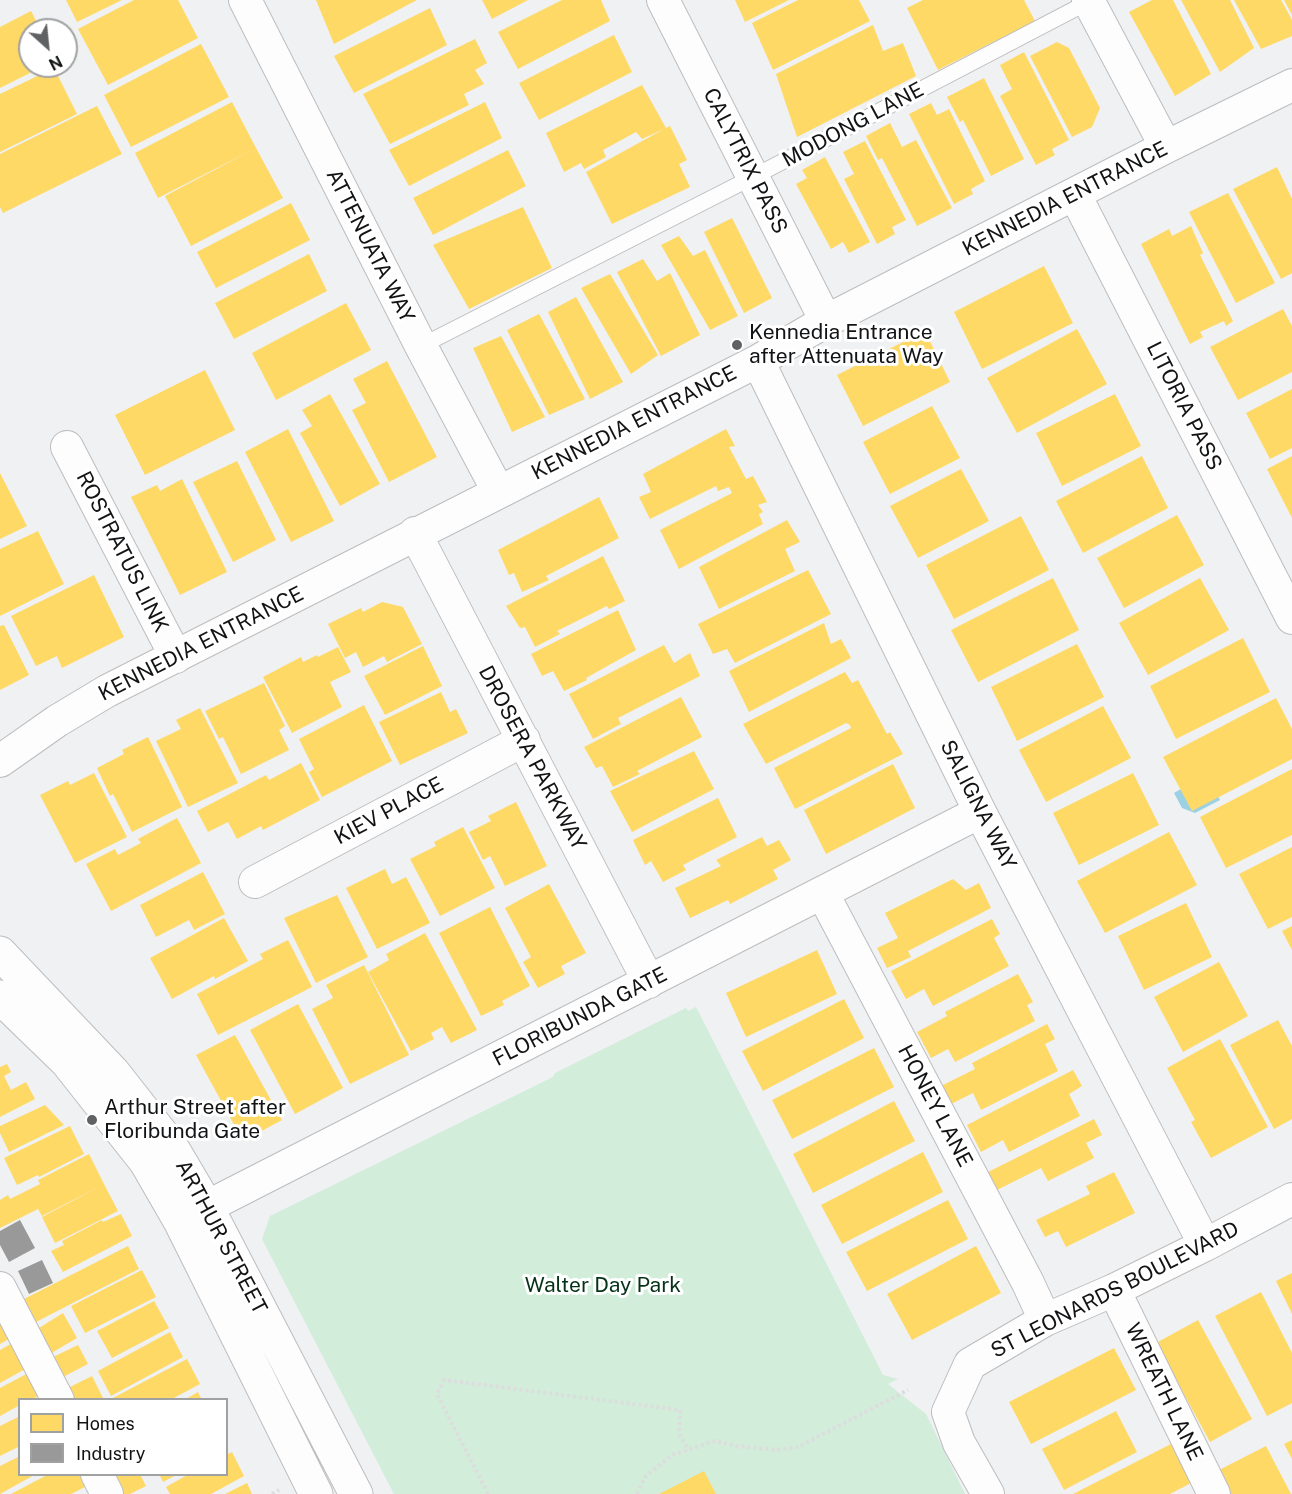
<!DOCTYPE html>
<html>
<head>
<meta charset="utf-8">
<style>
	body { margin:0 }
	#map { position:relative; width:1292px; height:1494px; overflow:hidden; background:#eff1f3; font-family:"Public Sans",sans-serif }
	canvas { display:block }
	.legend { position:absolute; left:18px; top:1398px; width:210px; height:78px; box-sizing:border-box; background:#fff; border:2px solid #a0a1a1; margin:0; padding:8px 10px; list-style:none; font-size:18px; color:#121315 }
	.legend li { display:flex; align-items:center; gap:12px; height:30px }
	.legend b { width:30px; border:2px solid #a0a1a1 }
	.north { position:absolute; left:18px; top:18px; width:60px; height:60px; box-sizing:border-box; background:#fff; border:2px solid #a0a1a1; border-radius:50%; rotate:153deg; font-size:16px; font-weight:700; line-height:24px; text-align:center; color:#121315 }
	.north::after { content:''; display:block; margin:auto; width:21px; height:27px; background:#5f6163; clip-path:polygon(50% 0,100% 100%,50% 72%,0 100%) }
</style>
</head>
<body>
<div id="map">
<canvas width="1292" height="1494"></canvas>
<ul class="legend">
<li><b style="height:16px;background:#ffd966"></b>Homes</li>
<li><b style="height:16px;background:#999"></b>Industry</li>
</ul>
<div class="north">N</div>
</div>
<script>
const ctx = document.querySelector('canvas').getContext('2d');
ctx.lineJoin = 'round';
function fill(path, color) { ctx.fillStyle = color; ctx.fill(path, 'evenodd'); }
const poly = rows => new Path2D(rows.map(r => 'M' + r).join(''));
function strokePath(path, color, width, dash) { ctx.strokeStyle = color; ctx.lineWidth = width; ctx.lineCap = dash ? 'butt' : 'round'; ctx.setLineDash(dash || []); ctx.stroke(path); }
function label(font, color, halo, rows, align = 'center') {
  ctx.font = font + ' "Public Sans",sans-serif'; ctx.lineWidth = 6; ctx.setLineDash([]); ctx.textBaseline = 'middle'; ctx.strokeStyle = halo; ctx.fillStyle = color; for (const [text, x, y, turn = 0] of rows) {
    ctx.save(); ctx.translate(x, y); ctx.rotate((+turn || 0) * Math.PI / 180); ctx.textAlign = isNaN(turn) ? turn : align; if (halo) ctx.strokeText(text, 0, 0); ctx.fillText(text, 0, 0); ctx.restore();
  }
}
fill(poly([
	[696,1007,883,1375,898,1379,888,1384,926,1414,965,1494,394,1494,262,1239,270,1216,553,1077,555,1073,686,1008,688,1011]
]), '#d2edda');
fill(poly([
	[1188,785,1212,786,1220,800,1195,813,1182,808,1174,793]
]), '#9cd1e4');
fill(poly([
	[66,0,122,0,77,22],
	[134,0,178,0,198,38,108,85,78,29],
	[316,0,417,0,334,44],
	[482,0,528,0,492,19],
	[562,0,601,0,610,21,518,69,498,32],
	[735,0,789,0,745,22],
	[798,0,859,0,870,21,773,70,752,23],
	[923,0,1024,0,1035,21,938,70,907,8],
	[1152,0,1173,0,1211,74,1175,96,1129,12],
	[1181,0,1230,0,1254,48,1220,72],
	[1234,0,1281,0,1292,20,1292,36,1261,49],
	[1284,0,1292,0,1292,15],
	[430,8,447,45,354,93,334,56],
	[31,11,41,30,30,30,30,66,44,66,0,88,0,27],
	[873,25,883,51,903,43,916,76,797,137,776,74],
	[614,35,632,72,539,120,519,83],
	[475,39,487,63,475,70,484,84,464,94,469,105,390,144,363,94],
	[1057,42,1069,48,1100,108,1092,127,1072,137,1030,56],
	[201,44,229,97,131,147,104,95],
	[1024,52,1069,140,1052,149,1055,155,1036,165,1000,96,1012,89,1000,65],
	[54,68,77,114,0,152,0,94],
	[984,78,1024,159,991,176,963,120,960,122,947,97],
	[642,85,666,128,670,126,687,160,679,164,690,187,612,224,586,172,664,129,642,139,636,132,603,150,606,157,584,169,581,163,564,172,546,133],
	[232,102,256,148,158,198,135,153],
	[485,102,502,138,409,186,389,150],
	[931,103,937,115,949,109,985,181,971,189,973,194,954,204,909,114],
	[97,106,122,154,3,213,0,207,0,154],
	[890,123,902,147,916,140,952,208,917,226,882,158,878,160,866,136],
	[865,141,906,220,892,227,895,234,877,244,844,179,854,174,843,152],
	[256,148,283,198,191,246,165,196],
	[508,150,526,186,433,235,413,198],
	[825,157,870,242,849,253,843,242,831,249,796,184,807,178,802,170],
	[1277,167,1292,199,1292,273,1281,279,1233,189],
	[1228,193,1275,283,1236,303,1189,212],
	[291,203,310,240,216,288,197,252],
	[523,207,552,268,469,309,433,245],
	[732,218,772,298,744,313,704,232],
	[1191,226,1203,253,1200,255,1233,321,1226,326,1224,321,1200,332,1203,337,1190,344,1141,244,1169,229,1172,236],
	[679,236,693,256,705,250,738,316,710,330,661,245],
	[309,254,327,291,234,339,215,303],
	[643,259,657,281,670,273,700,335,661,356,617,272],
	[1044,266,1073,323,982,369,954,312],
	[610,274,658,355,631,374,581,288],
	[576,297,623,382,590,399,548,312],
	[346,303,371,350,276,400,252,353],
	[1283,309,1292,326,1292,372,1238,400,1210,347],
	[539,314,585,399,549,415,507,330],
	[1077,329,1107,384,1017,433,987,378],
	[925,331,950,382,863,426,837,375],
	[501,336,545,417,512,432,473,348],
	[387,361,437,457,389,482,352,410,366,403,353,379],
	[205,370,235,430,145,475,115,415],
	[1292,389,1292,448,1270,459,1246,413],
	[330,394,380,484,340,506,300,433,312,426,302,410],
	[1115,394,1141,446,1062,486,1036,433],
	[932,406,960,458,890,494,863,442],
	[288,429,334,521,291,542,245,452],
	[726,429,735,446,729,447,746,479,753,476,767,502,758,505,763,512,759,514,763,524,679,569,660,530,732,493,729,487,718,491,716,486,650,519,639,497,651,492,643,474],
	[1142,456,1168,508,1083,553,1056,501],
	[1292,456,1292,518,1267,469],
	[237,461,276,540,233,562,193,482],
	[961,469,989,521,918,558,890,506],
	[0,473,27,526,0,539],
	[182,479,227,572,180,595,131,497,157,485,160,491],
	[599,497,619,538,546,576,549,580,522,592,514,573,509,575,498,550],
	[1177,515,1204,565,1124,608,1097,558],
	[1021,516,1049,570,954,619,926,565],
	[787,520,800,542,785,549,795,571,719,609,699,567],
	[38,531,64,584,0,616,0,549],
	[603,556,625,601,609,609,607,606,557,631,560,634,535,647,525,627,520,628,506,606],
	[808,570,831,614,735,663,727,649,713,654,698,624],
	[94,575,124,637,62,668,57,656,36,666,11,616],
	[1053,578,1079,630,978,682,951,630],
	[1200,578,1229,630,1148,675,1119,623],
	[382,602,403,607,422,644,387,662,384,656,363,667,356,652,345,658,328,624,361,608,363,612],
	[618,610,636,650,586,678,587,680,564,691,553,671,542,676,531,654],
	[824,623,831,644,841,639,851,658,749,712,729,671],
	[4,625,29,675,0,690,0,626],
	[1243,638,1270,692,1176,739,1150,686],
	[1077,644,1104,697,1017,741,991,687],
	[664,645,674,663,690,653,700,676,618,718,621,724,593,739,569,694],
	[423,646,442,686,385,715,364,676],
	[338,647,351,672,330,682,342,707,292,733,263,677,301,657,303,662,317,655,318,657],
	[845,672,852,683,858,680,887,734,890,732,903,754,795,809,774,768,851,728,850,725,846,723,766,764,743,724],
	[264,683,285,726,279,730,289,750,241,774,223,737,219,739,205,711],
	[441,692,450,712,456,709,468,733,400,765,379,722],
	[681,697,702,737,637,771,640,774,613,787,602,766,596,768,584,747],
	[1276,698,1292,729,1292,759,1192,811,1163,757],
	[364,705,392,761,322,797,309,772,314,769,299,739],
	[1103,706,1131,758,1046,802,1019,750],
	[200,708,238,783,188,807,156,741,181,729,176,720],
	[148,737,182,807,132,832,113,794,110,796,97,768,124,754,122,750],
	[694,751,714,789,632,832,610,791],
	[301,763,320,800,263,830,261,826,237,839,228,822,208,832,197,811,266,775,269,780],
	[893,764,915,808,826,854,804,810],
	[1292,769,1292,835,1226,868,1200,817],
	[94,773,127,837,75,863,40,795,68,781,70,785],
	[1133,773,1159,825,1079,865,1053,813],
	[718,798,737,837,683,865,686,870,663,882,651,861,645,865,633,840],
	[516,802,547,866,505,886,490,856,483,860,469,832,491,821,488,816],
	[177,818,201,863,111,911,86,864,115,849,118,855,141,843,138,839],
	[463,827,495,888,440,916,410,859,436,846,434,842],
	[1169,832,1197,885,1105,933,1077,881],
	[762,837,767,846,779,840,791,860,773,870,778,879,730,904,728,900,690,918,675,888,721,866,716,860],
	[1292,847,1292,917,1268,929,1239,874],
	[385,869,392,884,406,877,430,923,377,949,346,888],
	[203,872,225,914,194,930,189,920,156,937,140,905],
	[953,879,966,890,979,883,991,908,908,951,911,957,887,968,877,948,898,938,885,913],
	[549,884,586,953,561,966,565,974,538,988,523,962,531,957,505,908],
	[337,895,368,957,316,983,284,918],
	[1186,903,1212,957,1144,990,1118,936],
	[490,907,530,986,502,1001,504,1005,481,1016,439,933],
	[224,918,248,961,215,979,214,976,172,999,150,958],
	[992,919,1000,934,994,938,1009,966,933,1006,924,989,906,999,891,971],
	[1292,926,1292,950,1282,931],
	[425,933,477,1030,451,1043,442,1027,431,1033,434,1039,411,1051,368,972,389,960,386,954],
	[288,940,312,987,218,1035,197,994,263,959,260,954],
	[817,950,837,994,746,1037,726,993],
	[1219,962,1248,1016,1183,1052,1154,997],
	[364,965,409,1055,350,1084,312,1009,333,998,326,985],
	[1018,974,1033,1002,1027,1005,1035,1021,955,1062,948,1049,931,1058,917,1032,947,1016,945,1012],
	[844,999,864,1038,763,1091,742,1051],
	[298,1004,343,1088,295,1114,250,1030],
	[1278,1020,1292,1046,1292,1119,1274,1129,1230,1045],
	[1047,1024,1055,1039,1045,1044,1058,1071,981,1110,973,1093,951,1104,941,1086,975,1069,972,1063],
	[235,1035,282,1120,243,1141,196,1055],
	[1220,1039,1268,1127,1211,1158,1191,1122,1195,1120,1167,1068],
	[874,1048,894,1087,792,1139,772,1100],
	[7,1064,11,1072,4,1076,11,1090,26,1082,35,1099,0,1117,0,1067],
	[1073,1070,1082,1086,1069,1094,1080,1116,1009,1152,1003,1140,981,1152,967,1125],
	[894,1101,915,1141,813,1193,793,1154],
	[45,1105,64,1125,9,1152,0,1133,0,1126],
	[1094,1119,1102,1135,1086,1143,1094,1158,1048,1181,1041,1168,997,1190,988,1172],
	[70,1126,84,1154,39,1177,38,1175,17,1185,4,1158],
	[923,1152,943,1192,842,1244,821,1205],
	[89,1154,104,1184,42,1216,38,1209,0,1228,0,1200,8,1195,10,1199,40,1184,38,1180],
	[1114,1172,1135,1213,1066,1247,1058,1231,1045,1237,1036,1220,1090,1194,1086,1186],
	[104,1184,118,1211,55,1243,42,1217],
	[948,1200,968,1239,867,1291,846,1252],
	[121,1214,132,1236,63,1272,51,1251,64,1245,62,1241,102,1220,103,1222],
	[128,1246,139,1269,34,1323,22,1300],
	[976,1246,1001,1293,912,1340,887,1294],
	[142,1270,156,1297,85,1333,71,1306],
	[1292,1273,1292,1314,1276,1281],
	[1261,1292,1292,1353,1292,1403,1267,1416,1215,1316],
	[154,1301,169,1328,112,1358,97,1331],
	[63,1313,77,1338,48,1355,34,1331],
	[1198,1320,1252,1419,1210,1442,1156,1343],
	[0,1323,9,1339,0,1344],
	[170,1332,183,1357,111,1396,98,1371],
	[14,1342,27,1368,0,1383,0,1350],
	[78,1345,88,1364,63,1377,53,1357],
	[1114,1348,1136,1390,1031,1444,1009,1402],
	[187,1359,200,1384,170,1400,109,1400],
	[32,1371,44,1393,31,1400,20,1400,20,1405,0,1416,0,1388],
	[92,1376,104,1400,73,1400,68,1388],
	[198,1392,202,1400,184,1400],
	[1116,1411,1137,1452,1064,1490,1042,1449],
	[20,1416,20,1446,0,1456,0,1426],
	[1292,1440,1292,1459,1284,1444],
	[1171,1444,1191,1483,1170,1494,1073,1494],
	[1266,1446,1291,1494,1231,1494,1219,1470],
	[232,1452,244,1476,211,1494,170,1494,166,1487,189,1474,226,1474,226,1455],
	[20,1456,20,1474,36,1474,0,1494,0,1466],
	[704,1471,716,1494,659,1494],
	[49,1474,83,1474,89,1485,71,1494,11,1494],
	[111,1474,140,1474,146,1486,130,1494,119,1494],
	[159,1474,178,1474,163,1482],
	[247,1483,252,1494,225,1494]
]), '#ffd966');
fill(poly([
	[20,1220,35,1248,9,1262,0,1245,0,1231],
	[42,1260,53,1283,29,1294,18,1271]
]), '#999');
const service = poly([
	[421,346,753,177,1092,0]
]);
const minor = poly([
	[245,0,421,346,498,491],
	[663,0,826,321],
	[1088,0,1166,147],
	[1075,195,1292,618],
	[758,361,980,812,1205,1245],
	[67,447,176,657],
	[415,533,649,982],
	[0,761,57,721,107,691,758,361,826,321,1166,147,1292,85],
	[255,882,524,740],
	[823,894,1028,1283,1045,1320],
	[185,1218,980,812],
	[0,1288,58,1400],
	[1114,1290,1214,1494],
	[97,1474,107,1494],
	[988,1494,959,1443,948,1412,970,1364,1045,1320,1114,1290,1205,1245,1292,1199]
]);
const tertiary = poly([
	[0,953,113,1072,171,1146,207,1207,356,1494],
	[0,997,67,1062,146,1162,180,1221,316,1494]
]);
strokePath(service, '#bcbdbf', 17);
strokePath(minor, '#bcbdbf', 34);
strokePath(tertiary, '#bcbdbf', 35);
strokePath(poly([
	[272,1494,279,1490],
	[488,1494,437,1394,444,1380,680,1410,679,1434,689,1450],
	[637,1494,645,1477,672,1455,715,1441,736,1446,776,1450,798,1447,908,1390]
]), '#dcdddd', 4, [3, 3]);
strokePath(service, '#fdfdfd', 15);
strokePath(minor, '#fdfdfd', 32);
strokePath(tertiary, '#fdfdfd', 33);
for (const [x, y, r, color] of [
	[737,345,6,"#5f6163"],
	[92,1120,6,"#5f6163"]
]) { const dot = new Path2D(); dot.arc(x, y, r, 0, 2 * Math.PI); ctx.fillStyle = color; ctx.fill(dot); strokePath(dot, '#fff', 2); }
label('21px', '#121315', '#fff', [
	["MODONG LANE",853,125,-28],
	["CALYTRIX PASS",745,161,63],
	["KENNEDIA ENTRANCE",1065,199,-27],
	["ATTENUATA WAY",370,246,63],
	["LITORIA PASS",1184,406,63],
	["KENNEDIA ENTRANCE",634,423,-27],
	["ROSTRATUS LINK",122,552,63],
	["KENNEDIA ENTRANCE",201,644,-27],
	["DROSERA PARKWAY",532,758,62],
	["SALIGNA WAY",978,805,63],
	["KIEV PLACE",389,811,-28],
	["FLORIBUNDA GATE",580,1017,-27],
	["HONEY LANE",935,1106,62],
	["ARTHUR STREET",221,1237,62],
	["ST LEONARDS BOULEVARD",1115,1290,-27],
	["WREATH LANE",1164,1392,64]
]);
label('21px', '#121315', '#fff', [
	["Kennedia Entrance",749,333],
	["after Attenuata Way",749,357],
	["Arthur Street after",104,1108],
	["Floribunda Gate",104,1132]
], 'left');
label('21px', '#063218', '#fff', [
	["Walter Day Park",603,1286]
]);
</script>
</body>
</html>
